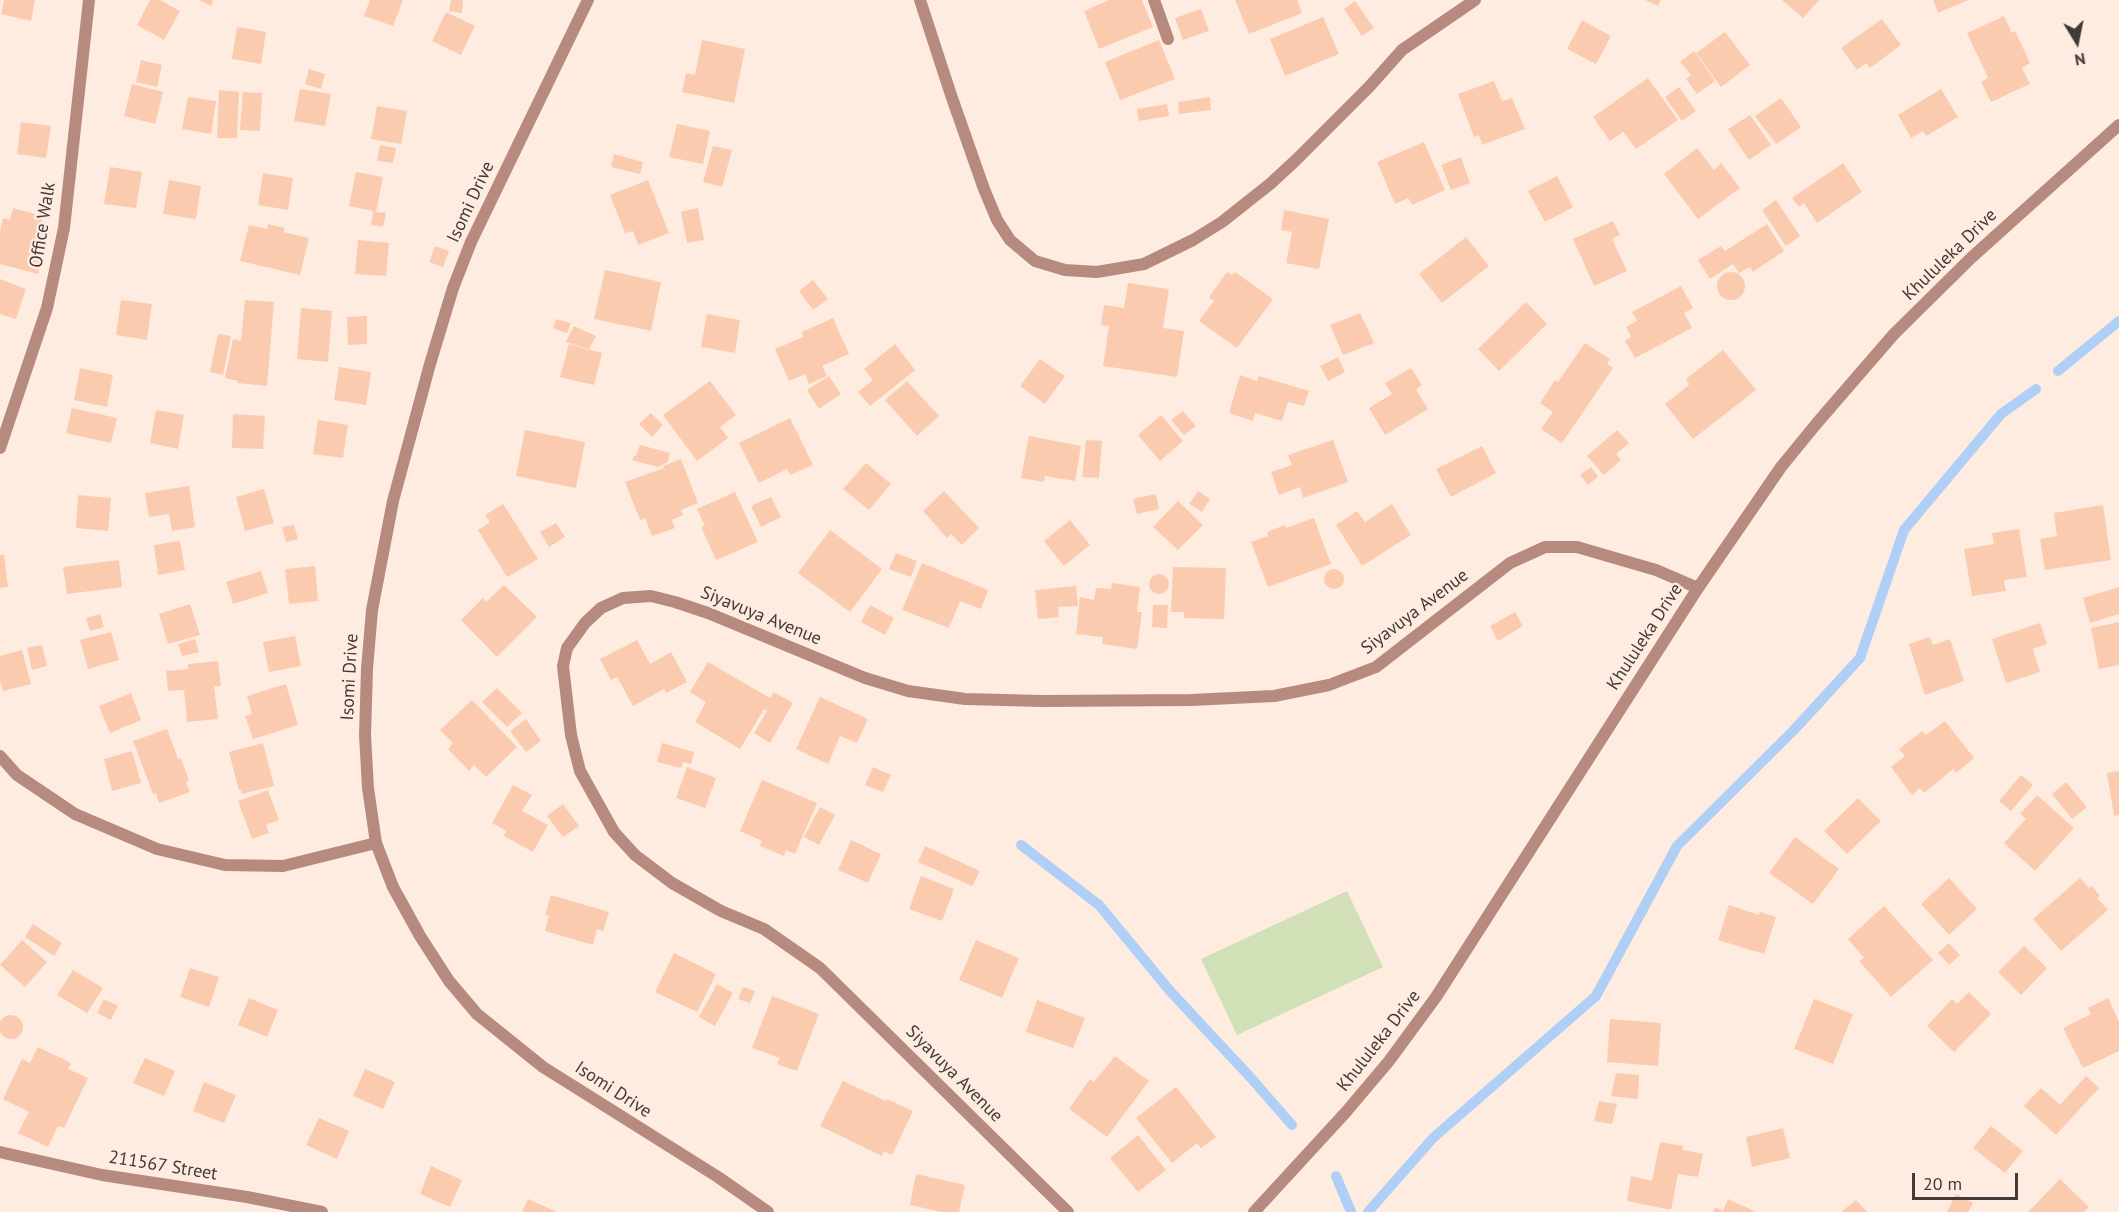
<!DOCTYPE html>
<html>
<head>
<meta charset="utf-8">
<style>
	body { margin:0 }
	#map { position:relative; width:2119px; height:1212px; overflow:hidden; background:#feece1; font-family:"PT Sans",sans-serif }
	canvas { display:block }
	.north { position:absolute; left:2047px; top:12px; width:60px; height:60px; -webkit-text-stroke:4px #feece1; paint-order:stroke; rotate:170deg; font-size:16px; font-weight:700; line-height:24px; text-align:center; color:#413a36 }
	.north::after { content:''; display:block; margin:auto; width:21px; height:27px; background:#413a36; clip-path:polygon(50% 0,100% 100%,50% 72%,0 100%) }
	.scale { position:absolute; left:1912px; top:1173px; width:106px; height:27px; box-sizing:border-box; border:3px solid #413a36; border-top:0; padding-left:8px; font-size:18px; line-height:21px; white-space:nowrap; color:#413a36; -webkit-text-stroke:4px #feece1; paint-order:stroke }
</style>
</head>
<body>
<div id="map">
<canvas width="2119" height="1212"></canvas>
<div class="north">N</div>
<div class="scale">20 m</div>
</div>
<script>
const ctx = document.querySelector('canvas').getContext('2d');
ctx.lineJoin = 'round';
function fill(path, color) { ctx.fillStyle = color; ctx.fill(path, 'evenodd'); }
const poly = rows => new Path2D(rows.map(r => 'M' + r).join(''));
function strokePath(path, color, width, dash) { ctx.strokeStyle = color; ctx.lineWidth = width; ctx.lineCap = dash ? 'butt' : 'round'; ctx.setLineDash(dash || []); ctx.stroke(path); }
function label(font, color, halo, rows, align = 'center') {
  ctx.font = font + ' "PT Sans",sans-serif'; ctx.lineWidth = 5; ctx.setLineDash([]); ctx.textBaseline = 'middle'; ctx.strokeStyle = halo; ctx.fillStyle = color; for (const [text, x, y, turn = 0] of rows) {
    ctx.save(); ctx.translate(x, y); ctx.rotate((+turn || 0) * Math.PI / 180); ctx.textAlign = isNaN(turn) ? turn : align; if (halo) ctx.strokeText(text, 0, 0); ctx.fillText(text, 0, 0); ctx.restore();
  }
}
fill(poly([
	[1347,891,1383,967,1237,1035,1201,959]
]), '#d2e0b7');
strokePath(poly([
	[2058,371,2119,321],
	[1021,845,1099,905,1170,991,1251,1078,1292,1125],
	[1336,1176,1351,1212],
	[1368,1212,1433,1138,1596,996,1677,846,1793,731,1860,658,1904,530,2001,414,2036,389]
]), '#afcff7', 10);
fill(poly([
	[4,0,35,0,31,21,1,14],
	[150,0,160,0,180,11,164,40,137,25],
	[199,0,213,0,211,6],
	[370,0,403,0,393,26,364,16],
	[451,0,463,0,462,13,449,11],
	[1109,0,1142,0,1153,27,1099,49,1084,11],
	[1235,0,1297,0,1302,13,1249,34],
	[1645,0,1661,0,1658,6],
	[1782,0,1819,0,1803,18],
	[1933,0,1968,0,1938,13],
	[1355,1,1374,28,1362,36,1344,9],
	[1201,9,1209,31,1183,40,1175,18],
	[446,12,475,26,461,55,432,41],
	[2004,16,2012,33,2015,31,2030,63,2022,68,2030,84,1991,102,1981,82,1988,78,1967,33],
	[1323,17,1339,54,1285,76,1270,39],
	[1882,19,1901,45,1870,68,1866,63,1857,70,1841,48],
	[1582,20,1611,36,1596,64,1567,49],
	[237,27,266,32,261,64,232,59],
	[1725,32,1750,65,1721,87,1696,53],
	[702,40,745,49,734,103,682,92,686,73,695,75],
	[1159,40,1175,79,1120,100,1105,62],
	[1694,51,1715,81,1697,94,1686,79,1691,75,1680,62],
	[141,60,162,65,157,87,136,82],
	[309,69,325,74,321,89,305,84],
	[1648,78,1678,120,1636,149,1623,132,1610,141,1593,117],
	[1494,81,1502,101,1512,98,1525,129,1482,145,1479,135,1474,137,1458,94],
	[132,84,163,92,155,124,124,116],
	[1679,87,1696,111,1682,121,1665,97],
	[300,89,331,94,325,126,294,121],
	[1941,89,1958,117,1926,136,1923,131,1911,138,1898,115],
	[219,90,239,92,237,138,217,138],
	[243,92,262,93,260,131,240,130],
	[188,97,216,101,211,134,182,129],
	[1210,97,1211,110,1179,114,1178,102],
	[1781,98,1801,127,1776,144,1755,116],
	[1167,104,1169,116,1139,121,1137,109],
	[377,106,407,111,401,144,371,139],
	[1750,115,1771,145,1749,160,1728,129],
	[21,122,51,126,46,158,17,154],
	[677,124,710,131,703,164,669,157],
	[1424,142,1445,190,1412,205,1408,198,1395,204,1377,162],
	[380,145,396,148,393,163,377,161],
	[713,146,732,150,722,187,703,182],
	[1697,148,1714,170,1721,163,1740,188,1698,219,1664,174],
	[614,154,643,162,640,174,611,167],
	[1461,157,1470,183,1451,190,1441,165],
	[1843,163,1862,192,1817,223,1804,203,1799,207,1792,198],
	[110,167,142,172,136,208,104,204],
	[356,172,383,177,376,212,386,213,383,227,371,225,373,211,349,206],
	[263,173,293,178,288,210,258,205],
	[1557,176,1573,207,1545,222,1528,191],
	[169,180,201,186,196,219,163,214],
	[648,180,669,233,638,245,633,231,625,233,610,195],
	[1776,200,1800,236,1786,246,1762,210],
	[13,208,43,216,40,227,49,229,38,274,0,264,0,232,3,218,10,220],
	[698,208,704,240,687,243,681,212],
	[1284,210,1329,219,1319,269,1286,263,1292,232,1281,230],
	[1613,221,1620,235,1612,239,1627,271,1594,286,1573,239],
	[268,224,285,228,283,232,309,238,300,275,240,261,249,225,267,229],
	[1767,224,1784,251,1753,272,1750,267,1739,273,1733,264,1710,279,1698,260,1721,246,1725,251],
	[1466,237,1489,266,1442,303,1419,274],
	[358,240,389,243,386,276,355,274],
	[435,246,449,251,443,267,429,262],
	[605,270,661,282,651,331,594,319],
	'1717 286a14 14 0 1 1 28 0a14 14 0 1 1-28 0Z',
	[1227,272,1232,275,1235,272,1273,299,1237,348,1199,321,1214,301,1209,297],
	[0,279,26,289,16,319,0,314],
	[813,280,828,299,813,310,799,291],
	[1128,283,1169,289,1163,328,1184,331,1177,377,1103,366,1109,326,1101,325,1104,305,1124,308],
	[1681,286,1693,308,1684,313,1692,328,1635,358,1625,341,1631,337,1626,327,1637,321,1632,312],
	[121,300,152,304,147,340,116,335],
	[245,300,274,302,267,386,237,383,238,381,225,378,233,339,241,341],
	[1526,302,1547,324,1499,371,1478,349],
	[301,308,332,311,328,362,297,359],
	[1360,313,1374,343,1343,355,1330,325],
	[707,314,740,320,735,353,701,347],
	[367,316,367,344,348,345,347,317],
	[833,318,849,354,822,366,827,376,809,384,805,374,789,381,775,349,803,337,802,332],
	[556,319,571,323,567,333,553,328],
	[574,326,596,336,589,349,566,342],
	[218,334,231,336,223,375,210,372],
	[1585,343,1610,359,1607,364,1613,368,1562,443,1541,429,1553,412,1540,403,1555,380,1558,382],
	[569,344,602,353,594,385,560,377],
	[895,344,915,370,870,406,858,392,873,380,864,369],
	[1723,350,1756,390,1693,439,1665,404,1689,385,1686,379],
	[1338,357,1345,372,1328,381,1320,366],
	[1040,359,1065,376,1045,404,1020,386],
	[339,367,371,372,366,405,334,400],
	[80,368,113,375,107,407,74,400],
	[1411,368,1422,385,1416,389,1428,409,1385,435,1369,408,1392,394,1385,383],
	[1240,375,1257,381,1259,376,1309,391,1304,406,1288,402,1282,421,1255,413,1253,421,1229,413],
	[829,376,841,394,819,409,807,390],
	[710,381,736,415,720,427,728,438,697,461,663,415],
	[907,381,939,416,917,436,885,400],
	[72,408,117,418,111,443,66,433],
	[156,410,184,415,178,449,150,443],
	[1183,411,1196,426,1184,435,1171,420],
	[651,413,663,425,652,437,639,424],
	[233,414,265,416,263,449,232,448],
	[1161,415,1183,441,1160,461,1138,435],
	[790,418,813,465,790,475,787,469,759,483,739,443],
	[318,420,348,425,343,458,313,454],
	[525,430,585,442,576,488,516,476],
	[1617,430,1629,443,1616,454,1621,460,1604,475,1587,456],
	[1029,436,1081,446,1075,481,1045,476,1044,482,1021,478],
	[1086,440,1102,441,1099,478,1082,477],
	[1333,440,1348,482,1303,498,1300,487,1279,495,1271,472,1292,465,1288,455],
	[640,445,670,453,668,462,658,467,632,460,634,456,636,456],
	[1482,446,1496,473,1451,497,1436,469],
	[681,459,698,503,681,510,683,515,672,520,675,528,652,536,645,518,640,520,625,482,664,468,663,466],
	[866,463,891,484,869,510,843,489],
	[1591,467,1598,477,1588,485,1580,475],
	[189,486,195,527,172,531,169,514,149,517,145,493],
	[264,489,274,523,245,531,236,497],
	[944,491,979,528,962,545,951,534,947,538,923,511],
	[1198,491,1210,499,1202,512,1189,504],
	[735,492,758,542,716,560,701,527,705,526,697,509],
	[1156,494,1159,509,1137,514,1133,499],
	[78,495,111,498,108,531,76,528],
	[771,497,781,517,761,527,751,506],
	[1178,501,1203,525,1178,550,1153,527],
	[503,504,538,559,507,577,478,530,490,522,485,515],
	[1392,504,1411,535,1362,566,1336,525,1357,511,1365,522],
	[2103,505,2111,560,2045,570,2040,539,2057,536,2054,513],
	[1314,518,1331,564,1268,587,1251,542,1268,536,1267,532,1285,525,1286,528],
	[1070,520,1090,545,1064,566,1044,541],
	[556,523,565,537,549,547,540,532],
	[294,525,298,539,286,542,282,527],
	[2019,529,2027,577,2004,580,2006,591,1972,596,1964,549,1994,544,1992,533],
	[830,530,882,569,850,612,798,573],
	[180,541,185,570,158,575,154,545],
	[896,553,917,561,911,577,889,569],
	[0,555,4,555,8,587,0,588],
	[119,560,122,587,67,594,63,567],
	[922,563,988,590,981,609,960,601,949,628,902,610],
	[315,566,318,601,289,604,285,569],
	[1173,567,1226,568,1224,619,1184,618,1184,612,1171,612],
	'1324 579a10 10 0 1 1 20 0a10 10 0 1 1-20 0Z',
	[261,571,268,593,233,604,226,582],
	'1149 584a10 10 0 1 1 20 0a10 10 0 1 1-20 0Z',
	[1112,583,1140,587,1137,612,1142,612,1137,649,1102,644,1103,637,1076,634,1080,597,1094,600,1096,588,1111,589],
	[504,585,537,617,497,657,461,620,483,598,486,602],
	[1076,586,1078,606,1058,607,1059,617,1038,619,1035,590],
	[2119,587,2119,614,2090,623,2083,598],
	[190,604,200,635,168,644,159,614],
	[870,605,894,618,885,635,861,622],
	[1153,605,1168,605,1167,628,1152,627],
	[1515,612,1523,626,1498,641,1490,626],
	[100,614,104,627,90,631,86,618],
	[2119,622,2119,665,2099,669,2091,628],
	[2040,623,2047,644,2033,649,2040,672,2006,683,1992,639],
	[111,632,119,660,88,669,80,640],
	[295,636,301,666,269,672,263,642],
	[1930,637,1933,645,1950,639,1964,681,1925,695,1909,644],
	[195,639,199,652,182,656,178,644],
	[637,640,650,664,671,652,687,682,666,693,664,689,633,706,617,677,611,680,600,659],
	[42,645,47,666,32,670,27,648],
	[22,650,31,684,3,691,0,681,0,656],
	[218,661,221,686,214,686,218,719,187,722,184,690,168,691,166,671,188,669,188,664],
	[708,662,770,698,774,692,793,703,770,743,754,733,767,711,764,709,740,749,695,722,706,702,690,692],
	[286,684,298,725,253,739,245,716,252,714,247,696],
	[497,688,522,713,507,727,482,702],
	[131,693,141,720,110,733,99,706],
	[820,697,868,719,857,743,840,736,828,764,796,749],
	[472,700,517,747,486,777,474,765,469,771,448,749,453,743,440,730],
	[526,719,541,741,526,752,510,731],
	[1945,721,1974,758,1956,773,1953,769,1924,793,1920,788,1912,795,1891,767,1905,756,1899,749,1922,731,1926,735],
	[167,729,178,759,181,758,189,781,186,782,190,792,159,803,156,793,153,794,133,741],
	[263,743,274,786,242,794,241,790,239,791,229,752],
	[662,743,694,752,691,764,683,762,681,768,657,762],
	[132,751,141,783,112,791,104,759],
	[687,767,716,778,705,808,676,798],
	[873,767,891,775,883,792,865,785],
	[2119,771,2119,815,2114,816,2107,773],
	[2021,775,2033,785,2011,811,1999,801],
	[762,780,817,803,795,854,786,850,784,856,760,846,762,841,740,831],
	[2066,782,2087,807,2072,819,2052,794],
	[513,785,532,795,522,811,548,825,533,852,504,836,506,831,492,823],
	[268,790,279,820,266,825,269,833,252,839,238,801],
	[2037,795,2074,828,2035,871,2004,843,2026,819,2020,814],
	[1858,798,1881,821,1847,854,1824,831],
	[563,804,579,826,563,837,547,816],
	[820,807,835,815,819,845,804,837],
	[1795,837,1839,869,1813,904,1769,873],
	[851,840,881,854,868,883,838,870],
	[925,846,980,871,972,886,918,862],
	[921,876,954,889,942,921,909,909],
	[1949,878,1977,909,1949,935,1921,904],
	[2080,878,2089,888,2092,886,2100,896,2097,898,2108,910,2061,951,2033,919],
	[551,895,609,912,603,931,597,929,593,945,545,931,549,916,545,915],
	[1729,905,1759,915,1760,912,1776,917,1764,954,1718,940],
	[1884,906,1933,960,1891,997,1859,961,1864,958,1848,939],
	[33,924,62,943,54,956,25,937],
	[22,940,47,962,25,987,0,965],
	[976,940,1019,958,1002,998,959,980],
	[1949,943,1960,955,1949,965,1938,953],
	[2024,946,2047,968,2021,995,1998,972],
	[674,953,716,974,697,1012,655,992],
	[190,968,219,977,209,1007,180,997],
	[73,970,103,988,87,1013,57,995],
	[717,984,733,993,715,1026,699,1017],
	[743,987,755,991,750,1003,738,999],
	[1969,992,1991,1014,1954,1052,1927,1026,1952,999,1957,1004],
	[772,996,819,1014,797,1071,777,1064,780,1058,752,1048],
	[249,998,278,1010,267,1037,238,1025],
	[2108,998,2119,1022,2119,1051,2083,1068,2063,1028,2091,1014,2088,1008],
	[104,999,118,1006,111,1020,97,1013],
	[1814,999,1853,1014,1833,1064,1794,1049],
	[1037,1000,1085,1018,1073,1048,1026,1032],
	'-1 1027a12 12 0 1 1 24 0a12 12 0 1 1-24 0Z',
	[1610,1019,1661,1023,1658,1066,1607,1062],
	[38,1047,71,1063,68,1069,88,1078,64,1128,58,1126,48,1147,18,1133,29,1112,3,1099,22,1059,30,1063],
	[1115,1056,1149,1081,1107,1137,1069,1109,1090,1079,1094,1082],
	[145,1058,175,1071,164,1096,133,1083],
	[365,1069,395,1082,383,1109,353,1096],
	[1616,1073,1639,1075,1638,1099,1611,1096],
	[2086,1076,2099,1088,2056,1135,2024,1106,2041,1088,2060,1105],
	[843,1081,886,1101,887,1099,913,1111,892,1155,884,1151,882,1156,820,1126],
	[204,1082,236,1095,224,1123,193,1111],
	[1176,1087,1216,1137,1201,1148,1197,1143,1172,1163,1136,1118],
	[1599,1101,1617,1104,1612,1124,1594,1121],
	[319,1118,349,1131,337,1159,306,1145],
	[1991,1126,2023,1151,2005,1173,1973,1148],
	[1783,1128,1790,1158,1752,1167,1746,1137],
	[1138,1135,1166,1170,1138,1192,1110,1158],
	[1660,1142,1683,1146,1683,1150,1703,1154,1698,1177,1678,1174,1671,1210,1627,1201,1631,1176,1652,1181],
	[431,1166,462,1180,450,1207,420,1194],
	[916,1174,965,1185,959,1212,942,1212,910,1205],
	[2060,1179,2089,1207,2084,1212,2028,1212],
	[1956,1194,1973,1203,1968,1212,1947,1212],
	[528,1199,557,1212,522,1212],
	[1728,1199,1756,1212,1713,1212,1715,1207,1723,1211],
	[1856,1200,1867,1212,1841,1212]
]), '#fbcbaf');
strokePath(poly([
	[920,0,951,95,984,189,997,220,1010,240,1035,261,1065,270,1097,272,1144,264,1193,240,1222,222,1270,184,1296,160,1369,87,1402,50,1475,0],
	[1154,0,1168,39],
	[0,448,47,308,64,228,89,0],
	[0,756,17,775,75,814,157,849,225,865,283,866,376,843],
	[0,1152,102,1175,247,1197,322,1212],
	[1068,1212,820,968,764,929,721,911,672,883,635,855,614,832,580,771,571,735,563,666,567,648,585,623,601,608,623,598,651,596,675,602,708,613,865,678,908,691,965,699,1042,701,1191,700,1274,696,1329,685,1376,667,1510,563,1545,547,1577,547,1656,570,1698,588]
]), '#b78a80', 12);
strokePath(poly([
	[588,0,471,242,453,288,430,364,393,501,372,610,367,669,365,735,368,788,376,843,393,887,420,936,449,981,477,1014,543,1067,718,1177,768,1212],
	[1254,1212,1346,1112,1389,1061,1436,997,1698,588,1781,467,1817,423,1894,334,1971,258,2119,125]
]), '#b78a80', 12);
label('18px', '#413a36', '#feece1', [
	["Isomi Drive",471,202,-65],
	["Office Walk",43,225,-81],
	["Khululeka Drive",1950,255,-44],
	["Siyavuya Avenue",1415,612,-37],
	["Siyavuya Avenue",761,616,22],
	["Khululeka Drive",1645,637,-57],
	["Isomi Drive",350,677,-87],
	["Khululeka Drive",1379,1041,-52],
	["Siyavuya Avenue",954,1074,45],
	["Isomi Drive",613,1090,33],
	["211567 Street",163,1166,9]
]);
</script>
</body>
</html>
